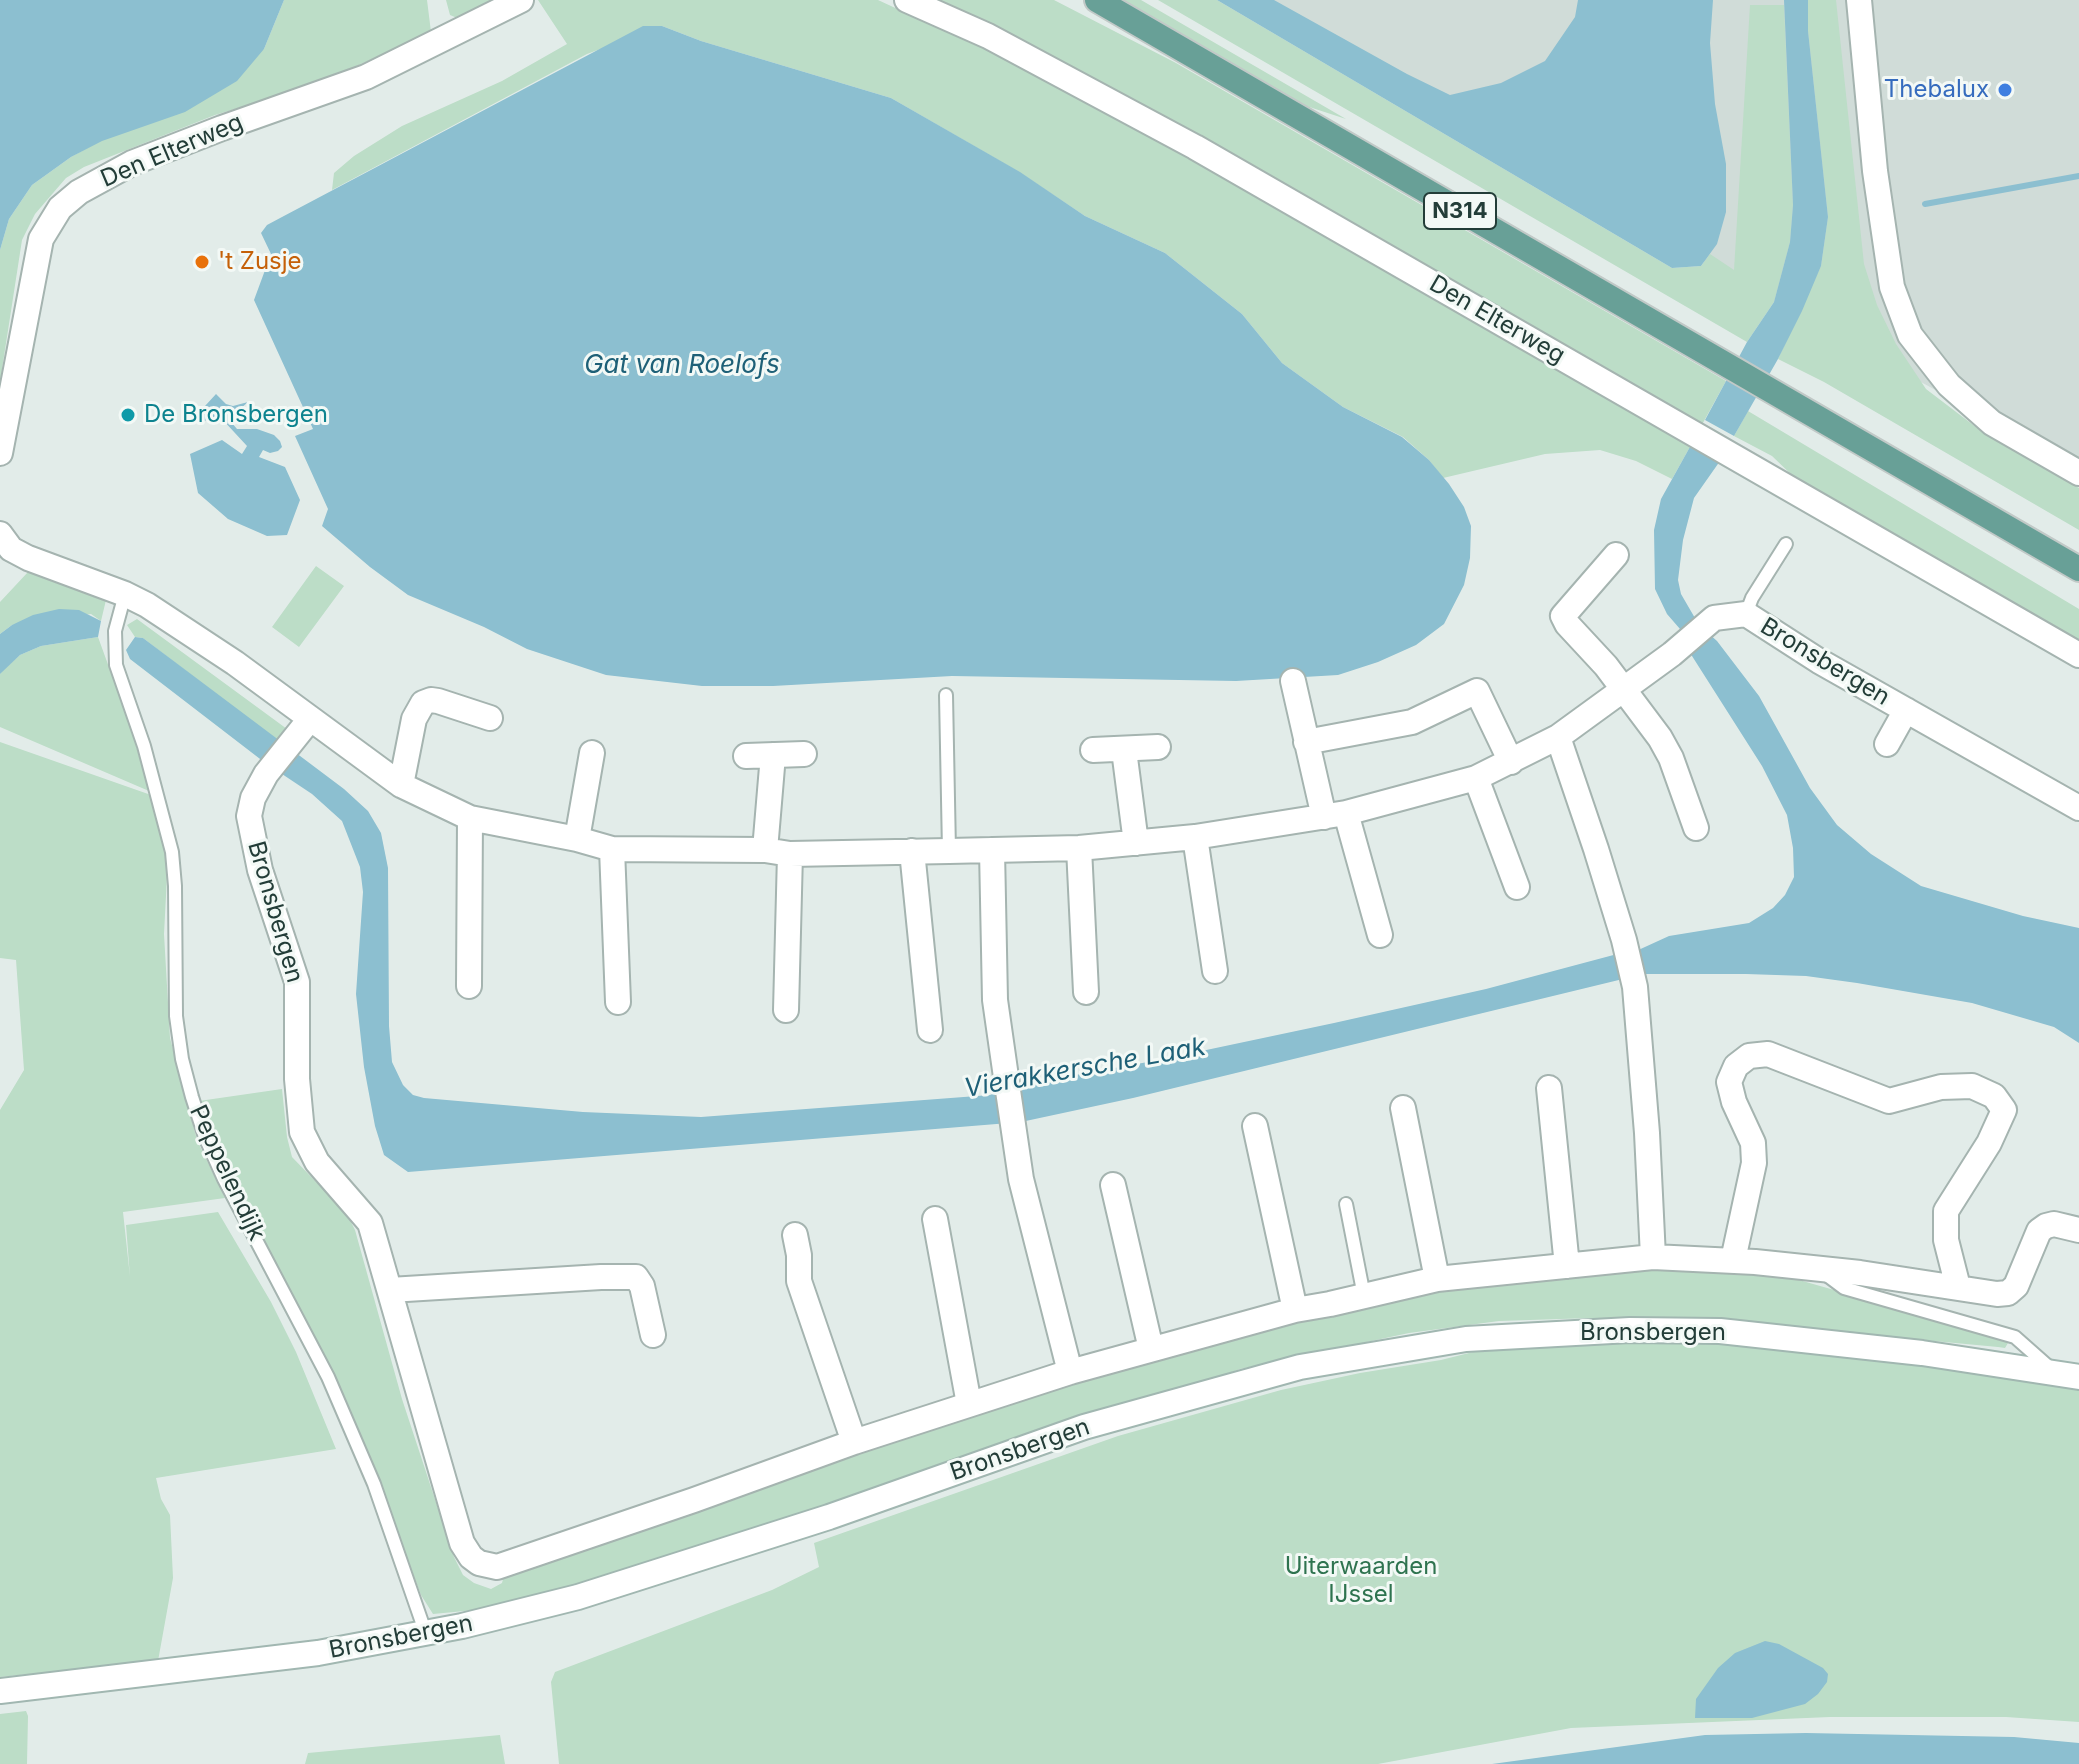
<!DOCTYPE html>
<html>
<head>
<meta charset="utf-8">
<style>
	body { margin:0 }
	canvas { display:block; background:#e2ece9 }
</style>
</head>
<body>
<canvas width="2079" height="1764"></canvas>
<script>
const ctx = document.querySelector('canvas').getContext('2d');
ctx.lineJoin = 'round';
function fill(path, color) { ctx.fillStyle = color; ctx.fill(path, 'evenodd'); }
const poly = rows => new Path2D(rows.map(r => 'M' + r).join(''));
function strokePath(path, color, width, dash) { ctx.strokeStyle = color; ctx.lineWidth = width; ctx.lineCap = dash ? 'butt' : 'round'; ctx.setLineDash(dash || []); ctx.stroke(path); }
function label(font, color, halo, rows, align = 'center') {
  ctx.font = font + ' Inter,sans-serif'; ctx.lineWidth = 6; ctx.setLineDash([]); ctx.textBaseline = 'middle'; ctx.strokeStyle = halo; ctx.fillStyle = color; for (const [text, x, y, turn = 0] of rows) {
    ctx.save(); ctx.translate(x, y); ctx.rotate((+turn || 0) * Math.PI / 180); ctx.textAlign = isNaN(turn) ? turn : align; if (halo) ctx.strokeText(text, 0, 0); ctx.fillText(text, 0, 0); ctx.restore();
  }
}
fill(poly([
	[1263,0,2079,0,2079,469,1503,152]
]), '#d0dcd8');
fill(poly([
	[284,0,427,0,431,32,315,85,215,115,84,167,66,178,35,214,22,240,0,382,0,250,9,219,32,185,71,157,264,49],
	[446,0,503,0,462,20,450,15],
	[538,0,878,0,1073,90,1691,445,1672,479,1636,461,1600,450,1545,454,1443,478,1429,460,1403,437,1343,407,1282,363,1242,314,1165,253,1085,216,1019,172,891,98,701,41,662,26,587,54,332,190,334,173,354,156,402,126,502,81,567,44],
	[926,0,1054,0,1176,63,1726,381,1699,430],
	[1116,0,1141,0,1346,119,1297,103],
	[1158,0,1217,0,1672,268,1701,266,1710,254,1734,270,1750,5,1784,5,1793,205,1790,242,1774,302,1747,342],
	[1808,0,1836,0,1864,264,1877,305,1896,344,1926,389,1985,434,2079,488,2079,530,1824,382,1778,359,1821,266,1828,217,1808,31],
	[1748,411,2079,609,2079,645,1797,480,1772,456,1734,436],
	[316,566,344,586,299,647,272,627],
	[28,572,106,600,101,621,91,614,12,625,0,634,0,602],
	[137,619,287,729,278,742,143,638,135,637,127,625],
	[98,637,130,725,149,791,0,727,0,674,3,670,20,655,41,646],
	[0,742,151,795,168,857,164,934,170,1038,197,1140,225,1198,123,1212,130,1277,126,1225,218,1212,271,1302,296,1352,336,1449,156,1478,161,1499,170,1515,173,1578,158,1661,0,1677,0,1110,24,1070,16,960,0,958],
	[282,1089,287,1137,292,1157,347,1214,355,1230,402,1399,454,1557,463,1575,474,1583,491,1589,502,1583,505,1571,1041,1388,1240,1334,1452,1288,1648,1271,1720,1270,1792,1278,2003,1338,2008,1343,2005,1348,1998,1347,1709,1320,1591,1318,1499,1321,1409,1333,1240,1369,1177,1391,957,1459,637,1571,475,1610,433,1614,421,1595,378,1482,210,1135,199,1101],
	[1593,1341,1718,1342,1921,1363,2079,1388,2079,1722,2006,1717,1830,1717,1571,1728,1378,1764,559,1764,551,1682,555,1672,772,1590,819,1567,814,1543,1118,1436,1281,1390,1360,1373,1441,1360,1477,1351],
	[26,1711,28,1716,27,1764,0,1764,0,1714],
	[500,1735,505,1764,305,1764,308,1753]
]), '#bcddc7');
fill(poly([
	[0,0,284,0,264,49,237,81,185,112,102,141,71,157,32,185,9,219,0,250],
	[1217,0,1274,0,1407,74,1450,95,1501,83,1545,61,1575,17,1578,0,1713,0,1710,43,1715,104,1726,164,1726,212,1717,244,1701,266,1672,268],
	[1784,0,1808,0,1808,31,1828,217,1821,266,1802,311,1778,359,1734,436,1705,420,1747,342,1774,302,1790,242,1793,205],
	[643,26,662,26,701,41,891,98,1020,172,1085,216,1165,253,1242,314,1282,363,1343,407,1402,437,1429,460,1449,484,1464,507,1471,526,1470,558,1464,585,1444,624,1416,645,1378,662,1338,675,1236,681,952,676,773,686,702,686,606,675,527,649,484,627,408,595,370,567,322,526,328,509,295,436,313,429,254,300,271,254,261,233,267,225,282,217],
	[216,394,226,404,233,406,248,402,231,417,232,423,237,429,257,429,274,435,280,441,282,447,278,451,270,453,263,450,259,457,285,467,300,500,287,535,267,536,228,519,198,493,190,454,222,440,242,454,247,446,222,419,200,421,194,418],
	[1691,445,1720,461,1694,498,1683,540,1678,580,1681,594,1699,625,1717,641,1759,696,1810,788,1837,825,1871,854,1921,886,2023,916,2079,928,2079,1043,2054,1027,1972,1003,1857,983,1806,976,1746,974,1638,974,1634,952,1669,936,1749,923,1773,908,1785,895,1794,877,1793,848,1787,815,1762,766,1692,656,1680,629,1667,614,1655,589,1654,530,1661,499],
	[59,609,79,610,101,621,98,637,41,646,20,655,0,674,0,634,12,625,33,615],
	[135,637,143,638,344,789,368,811,381,833,388,868,389,1026,392,1062,403,1085,413,1095,424,1098,583,1112,701,1117,990,1095,1014,1086,1159,1060,1334,1023,1486,989,1621,953,1627,978,1133,1098,1021,1122,408,1172,384,1155,375,1126,364,1067,356,994,363,892,360,867,342,821,312,794,264,762,130,659,126,650],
	[1765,1641,1779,1644,1823,1668,1828,1674,1827,1682,1818,1694,1805,1704,1752,1718,1695,1718,1696,1699,1718,1668,1735,1653],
	[1806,1733,2014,1737,2079,1743,2079,1764,1492,1764,1705,1735]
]), '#8cbfd0');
strokePath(poly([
	[1925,204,2079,176]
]), '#8cbfd0', 6);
const lane = poly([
	[125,594,115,631,116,665,144,746,172,852,175,886,176,1016,182,1059,192,1097,205,1137,224,1179,328,1377,374,1484,426,1634],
	[1746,614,1752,598,1786,544],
	[946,695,949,851],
	[1346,1204,1364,1296],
	[1824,1273,1844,1288,2015,1337,2050,1368]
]);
const street = poly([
	[907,0,988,36,1195,147,2079,655],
	[1859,0,1875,171,1892,287,1910,335,1949,385,1992,423,2079,473],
	[0,453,41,239,60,208,79,192,132,163,222,128,366,77,521,0],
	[0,534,11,549,28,558,125,594,147,605,235,663,401,785,470,818,577,839,612,849,765,850,790,854,949,851,1079,848,1195,837,1346,813,1476,778,1558,737,1596,849,1624,940,1635,987,1647,1133,1653,1257],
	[1616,555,1563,616,1567,624,1606,666,1660,738,1671,758,1696,828],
	[1293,681,1324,817],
	[310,719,266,774,253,798,249,816,260,870,297,982,297,1079,302,1132,317,1162,370,1223,462,1543,471,1557,479,1563,497,1567,694,1500,854,1442,1070,1372,1295,1310,1330,1304,1437,1279,1653,1257,1755,1262,1860,1273,1997,1294,2008,1293,2016,1286,2039,1231,2046,1226,2054,1224,2079,1230],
	[1558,737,1672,654,1714,618,1746,614,1819,661,2079,808],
	[1306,742,1412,722,1477,691,1511,762],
	[1887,744,1906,710],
	[1093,750,1158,747],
	[1124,750,1136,843],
	[746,756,804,754],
	[1476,778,1517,887],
	[401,785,414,719,423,703,431,700,438,701,490,718],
	[1346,813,1380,935],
	[1195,837,1215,971],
	[577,839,592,753],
	[1079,848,1086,992],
	[612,849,618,1002],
	[765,850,773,755],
	[992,850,995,1000,1006,1077,1021,1179,1070,1372],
	[912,851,930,1030],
	[469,986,470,818],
	[786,1010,790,854],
	[1549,1088,1567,1266],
	[1403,1108,1437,1279],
	[1255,1126,1295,1310],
	[1113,1185,1151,1349],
	[935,1219,969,1404],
	[795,1235,799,1255,799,1281,854,1442],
	[1733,1260,1754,1163,1753,1143,1734,1102,1729,1082,1736,1066,1749,1056,1768,1054,1889,1101,1941,1087,1972,1086,1994,1096,2004,1110,1989,1143,1946,1211,1946,1240,1958,1287],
	[390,1290,601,1277,636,1277,642,1286,653,1335]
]);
const secondary = poly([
	[0,1691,318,1653,462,1626,578,1597,829,1517,1084,1427,1300,1367,1466,1339,1630,1330,1720,1331,1922,1353,2079,1377]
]);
const primary = poly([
	[1097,0,2079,569]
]);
strokePath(lane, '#a5b4b0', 16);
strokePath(street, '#a5b4b0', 28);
strokePath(secondary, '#a1b7b1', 28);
strokePath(primary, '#c1c9c7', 28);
strokePath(lane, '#fff', 12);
strokePath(street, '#fff', 24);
strokePath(secondary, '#fff', 24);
strokePath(primary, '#68a097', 24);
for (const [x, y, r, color] of [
	[2005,90,8,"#3f7fe0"],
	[202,262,8,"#e8710a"],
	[128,415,8,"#0f9aa8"]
]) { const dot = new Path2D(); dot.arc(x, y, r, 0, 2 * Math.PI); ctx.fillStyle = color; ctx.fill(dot); strokePath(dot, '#f3f9f6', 3); }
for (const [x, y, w] of [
	[1460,211,72]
]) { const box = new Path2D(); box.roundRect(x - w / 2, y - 18, w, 36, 6); ctx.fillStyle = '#f3f9f6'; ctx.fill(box); strokePath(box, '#233d38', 2); }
label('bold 22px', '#233d38', null, [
	["N314",1460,211]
]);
label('24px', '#366cbe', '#f3f9f6', [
	["Thebalux",1989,90]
], 'right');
label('24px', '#233d38', '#f3f9f6', [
	["Den Elterweg",172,151,-23],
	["Den Elterweg",1497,320,30],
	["Bronsbergen",1825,662,31],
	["Bronsbergen",275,912,74],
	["Peppelendijk",227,1173,65],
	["Bronsbergen",1653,1333],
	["Bronsbergen",1020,1450,-19],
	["Bronsbergen",401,1637,-11]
]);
label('24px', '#c56008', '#f3f9f6', [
	["'t Zusje",218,262]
], 'left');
label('24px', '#0d838f', '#f3f9f6', [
	["De Bronsbergen",144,415]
], 'left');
label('24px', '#2e734f', '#f3f9f6', [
	["Uiterwaarden",1361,1567],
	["IJssel",1361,1595]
]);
label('italic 26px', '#1e6077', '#f3f9f6', [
	["Gat van Roelofs",682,365],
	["Vierakkersche Laak",1085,1068,-10]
]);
</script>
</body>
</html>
